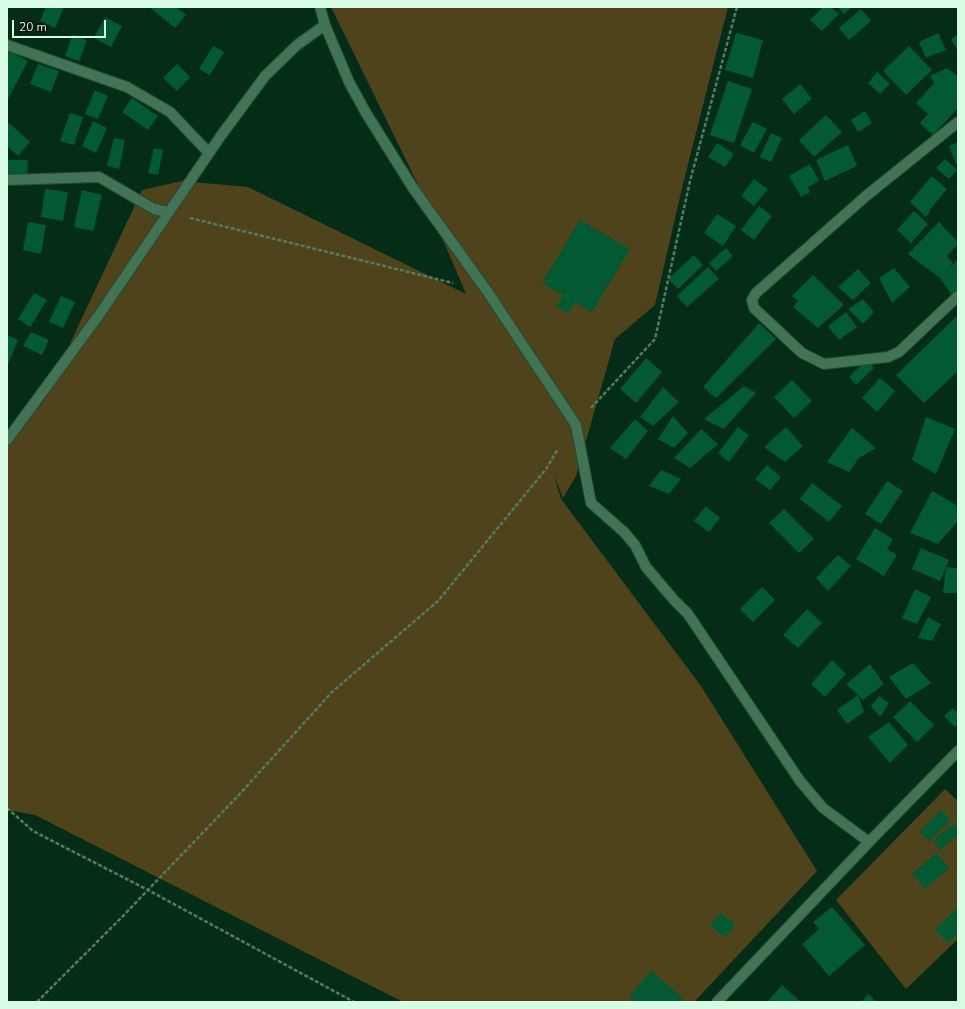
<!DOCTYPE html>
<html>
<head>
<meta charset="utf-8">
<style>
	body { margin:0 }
	#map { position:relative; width:965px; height:1009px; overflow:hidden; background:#042c17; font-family:"Nunito Sans",sans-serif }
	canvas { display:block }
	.frame { position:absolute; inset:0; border:8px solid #d8fce3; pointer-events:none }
	.scale { position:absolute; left:12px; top:20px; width:94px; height:18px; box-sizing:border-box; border:2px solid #d8fce3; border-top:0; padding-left:5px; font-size:12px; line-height:14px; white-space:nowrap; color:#d8fce3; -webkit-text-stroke:3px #001206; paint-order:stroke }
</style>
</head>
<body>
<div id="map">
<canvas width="965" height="1009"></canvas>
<div class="frame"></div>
<div class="scale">20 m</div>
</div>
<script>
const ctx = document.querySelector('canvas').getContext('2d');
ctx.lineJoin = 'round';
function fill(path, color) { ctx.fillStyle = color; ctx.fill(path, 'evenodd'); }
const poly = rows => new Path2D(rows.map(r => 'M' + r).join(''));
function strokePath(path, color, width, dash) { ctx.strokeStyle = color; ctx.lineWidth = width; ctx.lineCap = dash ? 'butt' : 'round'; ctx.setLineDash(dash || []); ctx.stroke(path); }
fill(poly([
	[331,7,728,7,683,184,655,305,615,339,576,476,563,498,554,475,561,499,701,686,817,871,694,1002,403,1002,35,815,7,810,7,433,67,350,142,190,182,181,248,187,466,294,429,207],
	[945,789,958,801,958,939,906,989,836,900]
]), '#4e431b');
fill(poly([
	[46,7,64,7,55,28,40,21],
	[149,7,176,7,186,15,175,28],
	[823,7,831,7,839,14,822,31,810,20],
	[838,7,852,7,844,14],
	[861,9,871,21,849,40,839,28],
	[105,17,122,26,111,47,94,38],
	[736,33,763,40,753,78,725,70],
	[938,33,946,50,926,58,919,42],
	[73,34,87,40,79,61,65,56],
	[958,34,958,51,951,39],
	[213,46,224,52,210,75,199,69],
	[909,46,932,70,906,95,883,71],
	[9,51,28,61,7,101,7,55],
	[38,64,59,71,51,92,30,84],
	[177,64,190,77,177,91,163,78],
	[947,68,958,76,958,108,933,135,920,123,928,114,916,103,934,83,930,76],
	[877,72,890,84,880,94,868,83],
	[728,81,752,89,734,143,710,135],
	[800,84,812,99,794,114,782,99],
	[95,90,108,96,98,119,85,114],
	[132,98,158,116,148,130,122,112],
	[865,111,872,123,858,132,851,120],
	[70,113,83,117,74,145,60,141],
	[826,115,842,132,814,157,799,140],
	[93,121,107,128,96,153,82,146],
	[753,122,767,129,754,153,740,145],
	[9,123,30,142,18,156,7,146,7,125],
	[771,133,782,138,771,162,760,157],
	[114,138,125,140,119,169,107,166],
	[958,142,958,163,956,164,949,146],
	[717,143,734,154,725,167,708,157],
	[848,145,857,166,825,181,816,160],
	[154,148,163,150,158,175,148,173],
	[945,159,957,170,949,179,936,168],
	[7,160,28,160,27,177,7,176],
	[810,164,819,181,808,187,810,192,801,197,789,176],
	[932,176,947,189,929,211,930,212,926,217,910,202],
	[754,179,768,189,754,206,741,196],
	[45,189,68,192,63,221,41,217],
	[82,190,102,195,93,231,74,227],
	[759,206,772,216,754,240,741,230],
	[914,211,928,224,911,243,897,230],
	[717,214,736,226,723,246,704,233],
	[580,220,630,249,592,312,575,302,568,313,556,307,563,295,542,283],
	[28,222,46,225,41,254,23,250],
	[939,222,958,242,958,244,947,256,953,263,943,275,958,259,958,289,952,295,940,278,908,254],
	[726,248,733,256,716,271,709,263],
	[694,255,703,265,678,289,668,279],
	[708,267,719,279,687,307,677,296],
	[894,268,910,287,892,303,879,278],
	[858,269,871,283,853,300,838,287],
	[813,275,844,305,818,328,793,307,798,301,792,296],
	[34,293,47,300,30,327,18,319],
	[61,296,75,302,63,328,49,322],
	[863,299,874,312,863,324,848,309],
	[846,312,857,327,839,340,828,326],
	[958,315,958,371,924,403,896,375],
	[759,323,776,339,716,398,703,387],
	[31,332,49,340,42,355,23,346],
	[7,335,18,340,8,364,7,363],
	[646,358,662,372,636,403,620,389],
	[866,360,874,368,856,385,849,377],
	[880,378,895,391,877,412,862,398],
	[792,380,812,401,794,418,774,397],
	[744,386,756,393,724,429,704,419],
	[663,387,679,402,653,426,640,417],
	[673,416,688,433,674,448,658,439],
	[926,417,955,429,936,474,912,460],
	[635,419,648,431,626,459,610,448],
	[738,427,749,435,729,462,718,453],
	[786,427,803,446,785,462,764,447],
	[852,428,876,448,859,458,849,472,827,462],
	[701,429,718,444,690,468,674,458],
	[767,465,781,477,770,490,755,479],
	[661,470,681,479,669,494,649,486],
	[887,481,903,491,881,524,865,514],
	[812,483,842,506,829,522,800,499],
	[932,491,958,506,958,521,938,544,910,533],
	[706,506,720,518,709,532,694,521],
	[784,509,814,539,799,553,769,523],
	[875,528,893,539,887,549,897,555,884,576,856,559],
	[921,548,949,560,940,581,912,569],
	[838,555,851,566,828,591,816,578],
	[946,567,958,568,958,593,943,593],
	[762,587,775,600,753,622,740,609],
	[915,589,931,597,917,624,902,618],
	[807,609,822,623,798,648,783,635],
	[928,617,941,624,932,641,918,638],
	[832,660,846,674,825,697,811,684],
	[913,663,931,683,906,699,889,677],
	[870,664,884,684,863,700,846,684],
	[858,695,864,712,847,724,837,710],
	[879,696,889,703,880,717,871,706],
	[910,701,934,725,917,742,893,717],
	[953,708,958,713,958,724,955,727,944,716],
	[889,722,908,745,890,763,868,737],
	[941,810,951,820,929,841,920,832],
	[954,824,958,829,958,835,940,850,933,840],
	[936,853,949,868,925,889,912,874],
	[832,907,865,945,829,976,802,944,819,929,813,922],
	[957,908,958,910,958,933,948,943,935,930],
	[720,913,735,924,726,937,710,926],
	[651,971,683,998,678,1002,636,1002,629,997],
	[782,985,801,1002,767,1002],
	[869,994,876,1002,861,1002]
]), '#035931');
const street = poly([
	[320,7,325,25,349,82,366,113,413,188,487,291,576,425,591,503,624,532,635,545,646,567,674,600,688,614,800,781,823,808,869,842],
	[7,45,127,87,170,112,209,153],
	[958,122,866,196,756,293,752,300,754,308,802,353,824,364,888,357,899,352,958,296],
	[7,180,99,177,154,209,168,212],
	[7,440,99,315,220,137,265,76,297,45,325,25],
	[717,1002,869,842,958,751]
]);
strokePath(street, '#224934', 12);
strokePath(poly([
	[190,218,453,283],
	[591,408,655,339,690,181,737,7],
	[7,808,33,831,148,890,354,1002],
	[37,1002,123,916,237,797,332,692,438,601,546,469,558,449]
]), '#557b65', 2.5, [4, 2]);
strokePath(street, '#417354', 10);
</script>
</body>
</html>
